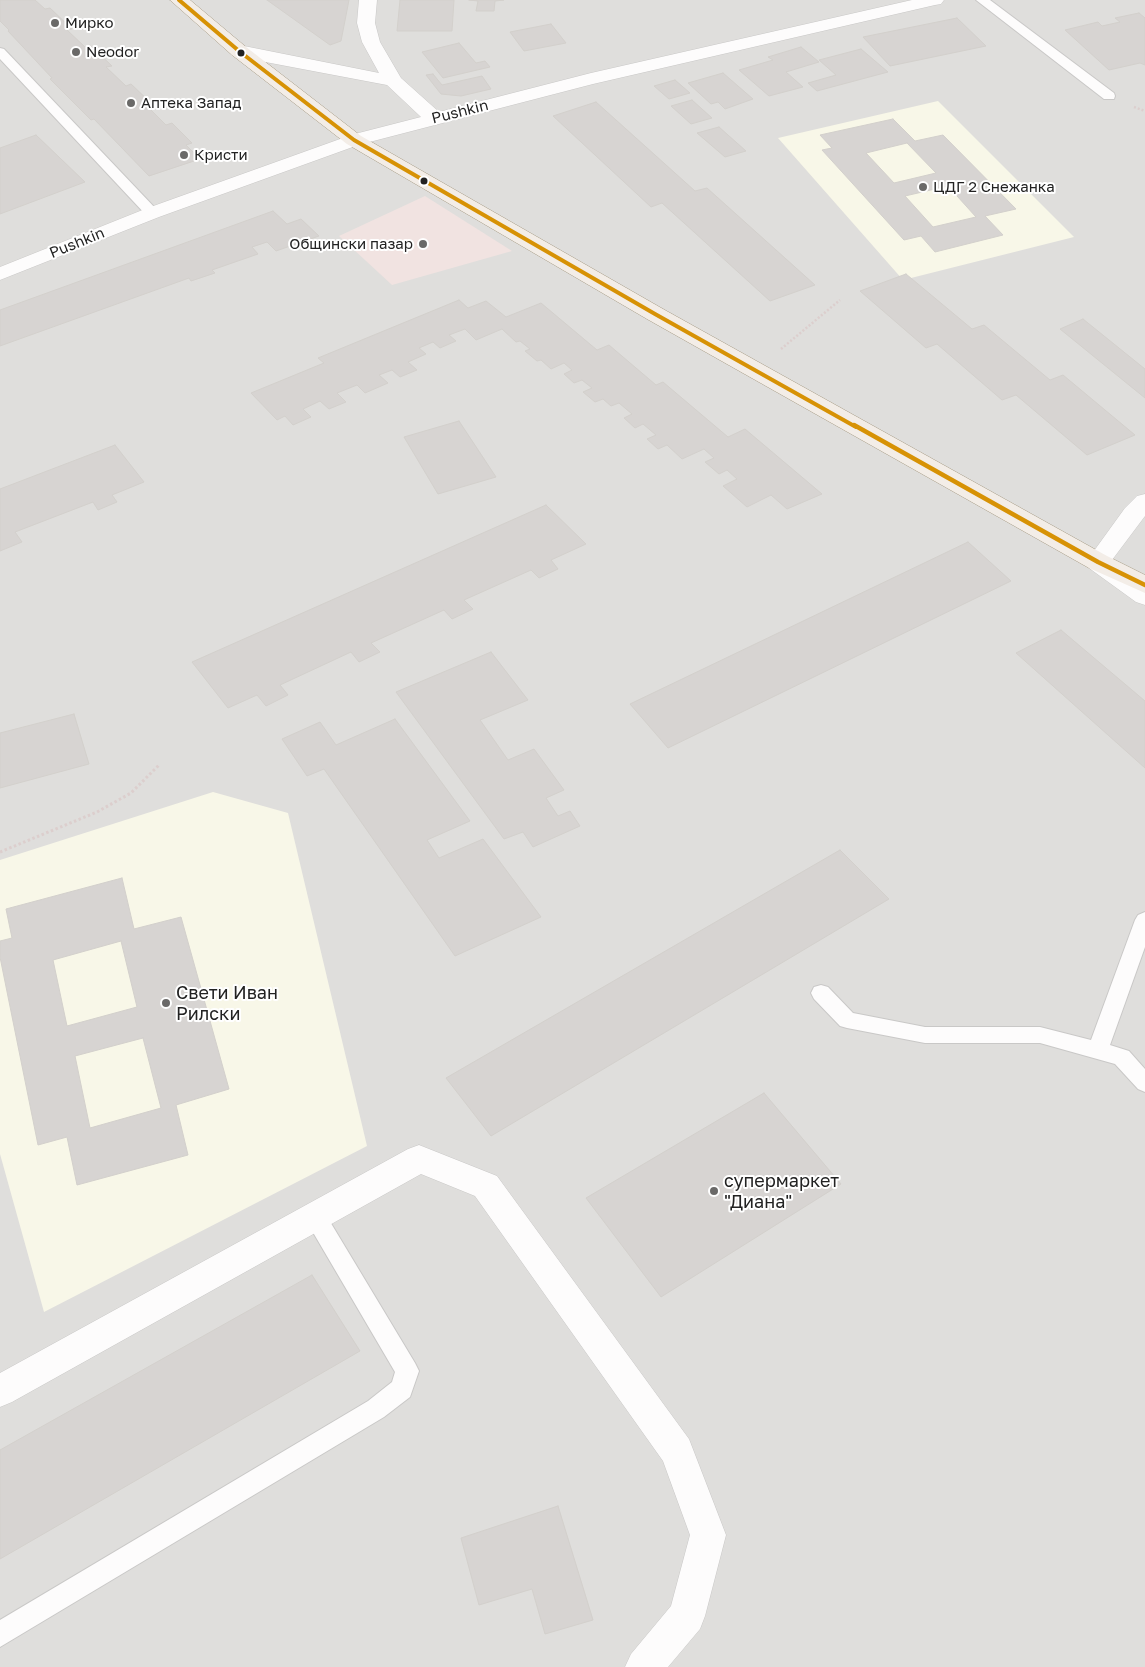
<!DOCTYPE html>
<html>
<head>
<meta charset="utf-8">
<style>
	body { margin:0 }
	canvas { display:block; background:#f0eeeb }
</style>
</head>
<body>
<canvas width="1145" height="1667"></canvas>
<script>
const ctx = document.querySelector('canvas').getContext('2d');
ctx.lineJoin = 'round';
function fill(path, color) { ctx.fillStyle = color; ctx.fill(path, 'evenodd'); }
const poly = rows => new Path2D(rows.map(r => 'M' + r).join(''));
function strokePath(path, color, width, dash) { ctx.strokeStyle = color; ctx.lineWidth = width; ctx.lineCap = dash ? 'butt' : 'round'; ctx.setLineDash(dash || []); ctx.stroke(path); }
function label(font, color, halo, rows, align = 'center') {
  ctx.font = font + ' "Golos Text",sans-serif'; ctx.lineWidth = 4; ctx.setLineDash([]); ctx.textBaseline = 'middle'; ctx.strokeStyle = halo; ctx.fillStyle = color; for (const [text, x, y, turn = 0] of rows) {
    ctx.save(); ctx.translate(x, y); ctx.rotate((+turn || 0) * Math.PI / 180); ctx.textAlign = isNaN(turn) ? turn : align; if (halo) ctx.strokeText(text, 0, 0); ctx.fillText(text, 0, 0); ctx.restore();
  }
}
fill(poly([
	[0,0,1145,0,1145,1667,0,1667]
]), '#dfdedc');
fill(poly([
	[425,196,512,251,392,285,339,236]
]), '#f1e3e1');
fill(poly([
	[938,101,1074,237,903,280,778,138],
	[213,792,288,813,367,1146,44,1312,0,1154,0,860]
]), '#f8f7e8');
const building = poly([
	[0,0,35,0,45,9,50,8,72,29,67,30,85,47,90,45,112,66,106,67,126,86,131,84,151,103,145,104,166,125,172,123,192,143,186,145,200,159,149,176,94,119,91,120,50,79,52,78,8,31,9,30,0,21,0,0],
	[267,0,349,0,341,41,330,45,267,0],
	[400,0,454,0,452,31,397,31,400,0],
	[469,0,504,0,495,1,494,11,476,11,478,1,469,0],
	[1139,13,1145,18,1145,65,1140,63,1109,70,1065,30,1098,22,1102,26,1120,22,1115,18,1139,13],
	[957,18,986,46,890,66,863,37,957,18],
	[551,24,566,43,524,51,510,32,551,24],
	[459,43,476,63,485,61,490,67,443,78,422,52,459,43],
	[801,47,819,62,786,72,803,87,769,96,739,70,773,60,768,57,801,47],
	[861,49,888,72,817,91,808,83,836,75,819,60,861,49],
	[723,73,753,99,725,109,718,102,711,104,688,83,723,73],
	[433,74,442,85,482,76,491,89,461,96,441,94,426,75,433,74],
	[675,80,690,93,669,99,654,86,675,80],
	[692,100,712,118,691,124,671,106,692,100],
	[596,102,695,191,707,188,815,285,770,301,662,203,651,207,553,116,596,102],
	[893,119,915,141,943,135,1016,209,985,216,1003,235,935,252,921,236,904,240,822,150,832,148,820,135,893,119],
	[907,143,936,173,894,183,866,153,907,143],
	[948,186,976,217,933,227,905,196,948,186],
	[719,127,746,151,725,157,697,133,719,127],
	[36,135,85,182,0,214,0,148,36,135],
	[273,211,287,224,301,219,319,236,276,251,267,242,252,247,258,254,212,270,215,273,191,281,189,278,0,346,0,310,273,211],
	[906,274,972,329,984,325,1050,380,1063,375,1135,435,1087,455,1016,395,1002,400,937,344,926,348,860,291,906,274],
	[459,300,468,308,486,301,506,317,541,303,597,350,609,345,656,385,663,382,728,437,745,429,822,494,787,509,771,495,747,507,723,486,737,479,727,470,719,474,705,462,714,458,704,449,682,459,667,445,658,449,647,439,656,435,643,424,635,428,624,418,632,414,619,403,611,406,603,399,595,402,583,392,592,388,582,380,574,383,564,374,572,370,564,363,551,369,541,360,537,361,525,351,530,349,520,341,516,342,502,329,476,340,465,329,449,335,456,341,440,348,433,342,419,348,426,354,408,362,417,370,400,377,392,370,379,375,388,383,365,393,357,385,337,393,346,402,329,409,320,401,303,409,311,417,293,425,285,416,277,420,251,393,324,363,318,358,459,300],
	[1083,319,1145,369,1145,398,1060,329,1083,319],
	[459,421,496,477,438,494,404,437,459,421],
	[115,445,144,482,112,495,117,502,98,510,93,502,15,532,22,542,0,551,0,489,115,445],
	[546,505,586,544,551,560,558,569,539,578,531,570,464,600,473,609,452,619,444,610,371,643,380,652,359,662,351,652,280,685,288,695,266,706,257,695,228,708,192,662,546,505],
	[968,542,1011,581,668,748,630,704,968,542],
	[1061,630,1145,701,1145,768,1016,653,1061,630],
	[491,652,528,700,480,720,508,760,534,749,564,790,546,798,558,816,570,811,580,826,533,847,523,832,504,839,396,692,491,652],
	[74,714,89,764,0,788,0,733,74,714],
	[395,719,470,821,427,840,439,858,483,839,541,917,455,956,324,769,307,776,282,739,320,722,336,745,395,719],
	[840,850,889,899,491,1136,446,1078,840,850],
	[122,878,134,929,181,917,229,1089,176,1105,188,1155,77,1185,67,1137,38,1145,0,957,0,941,12,938,6,909,122,878],
	[121,941,137,1007,67,1026,53,960,121,941],
	[143,1038,161,1108,90,1128,75,1056,143,1038],
	[764,1093,841,1184,661,1297,586,1198,764,1093],
	[312,1275,360,1351,0,1559,0,1450,312,1275],
	[558,1506,593,1620,545,1634,532,1589,479,1605,461,1538,558,1506]
]);
fill(building, '#d7d4d2');
strokePath(building, '#d3d0cc', 1);
const service = poly([
	[976,0,990,0,1114,93,1115,96,1114,99,1104,99,976,0],
	[0,48,4,49,157,210,159,213,157,216,147,216,0,59,0,48],
	[1145,912,1145,947,1110,1045,1129,1051,1145,1069,1145,1092,1138,1089,1115,1064,1040,1043,925,1043,847,1028,840,1026,814,999,811,993,814,987,821,985,828,987,853,1013,925,1027,1040,1027,1091,1040,1135,920,1138,915,1145,912],
	[315,1207,323,1210,415,1363,419,1371,410,1397,384,1417,0,1647,0,1620,368,1401,392,1382,395,1372,304,1217,307,1210,315,1207]
]);
const minor = poly([
	[359,0,377,0,375,23,380,42,401,78,439,112,591,73,912,0,944,0,941,4,935,5,593,84,354,146,347,144,344,140,347,136,421,117,387,85,239,57,232,55,230,51,232,47,239,45,379,73,362,42,357,23,359,0],
	[1145,494,1145,516,1112,560,1145,584,1145,605,1136,602,1089,568,1086,562,1125,508,1137,496,1145,494],
	[419,1145,497,1176,689,1439,726,1535,705,1616,700,1629,668,1667,625,1667,631,1654,671,1606,690,1535,663,1461,475,1196,421,1174,12,1402,0,1407,0,1373,408,1149,419,1145]
]);
const tertiary = poly([
	[354,134,361,136,364,140,361,144,159,217,0,280,0,267,145,209,354,134]
]);
const primary = poly([
	[170,0,190,0,246,47,361,136,663,309,1107,556,1145,575,1145,593,1089,568,647,319,347,144,232,55,170,0]
]);
strokePath(service, '#c9c8c7', 2);
strokePath(minor, '#c9c8c7', 1);
strokePath(tertiary, '#c9c8c7', 1);
strokePath(primary, '#a79c86', 1);
strokePath(poly([
	[1134,107,1145,111],
	[781,349,840,300]
]), '#dccecd', 2.5, [2, 2]);
strokePath(poly([
	[0,852,97,812,131,793,159,765]
]), '#dccecd', 3, [2.5, 2.5]);
fill(service, '#fdfcfc');
fill(minor, '#fdfcfc');
fill(tertiary, '#fdfcfc');
fill(primary, '#f3ede7');
strokePath(poly([
	[179,0,239,51,354,140,655,314,856,427]
]), '#d79205', 4);
strokePath(poly([
	[854,425,1098,562,1145,585]
]), '#d79205', 4.5);
for (const [x, y, r, color] of [
	[55,23,5,"#6a6968"],
	[76,52,5,"#6a6968"],
	[241,53,4.5,"#222"],
	[131,103,5,"#6a6968"],
	[184,155,5,"#6a6968"],
	[424,181,4.5,"#222"],
	[923,187,5,"#6a6968"],
	[423,244,5,"#6a6968"],
	[166,1003,5,"#6a6968"],
	[714,1191,5,"#6a6968"]
]) { const dot = new Path2D(); dot.arc(x, y, r, 0, 2 * Math.PI); ctx.fillStyle = color; ctx.fill(dot); strokePath(dot, '#fff', 2); }
label('15px', '#222', '#fff', [
	["Мирко",65,23],
	["Neodor",86,52],
	["Аптека Запад",141,103],
	["Кристи",194,155],
	["ЦДГ 2 Снежанка",933,187],
	["Общински пазар",413,244,"right"]
], 'left');
label('15px', '#222', '#fff', [
	["Pushkin",460,112,-14],
	["Pushkin",77,243,-22]
]);
label('18px', '#222', '#fff', [
	["Свети Иван",176,993],
	["Рилски",176,1014],
	["супермаркет",724,1181],
	["\"Диана\"",724,1202]
], 'left');
</script>
</body>
</html>
